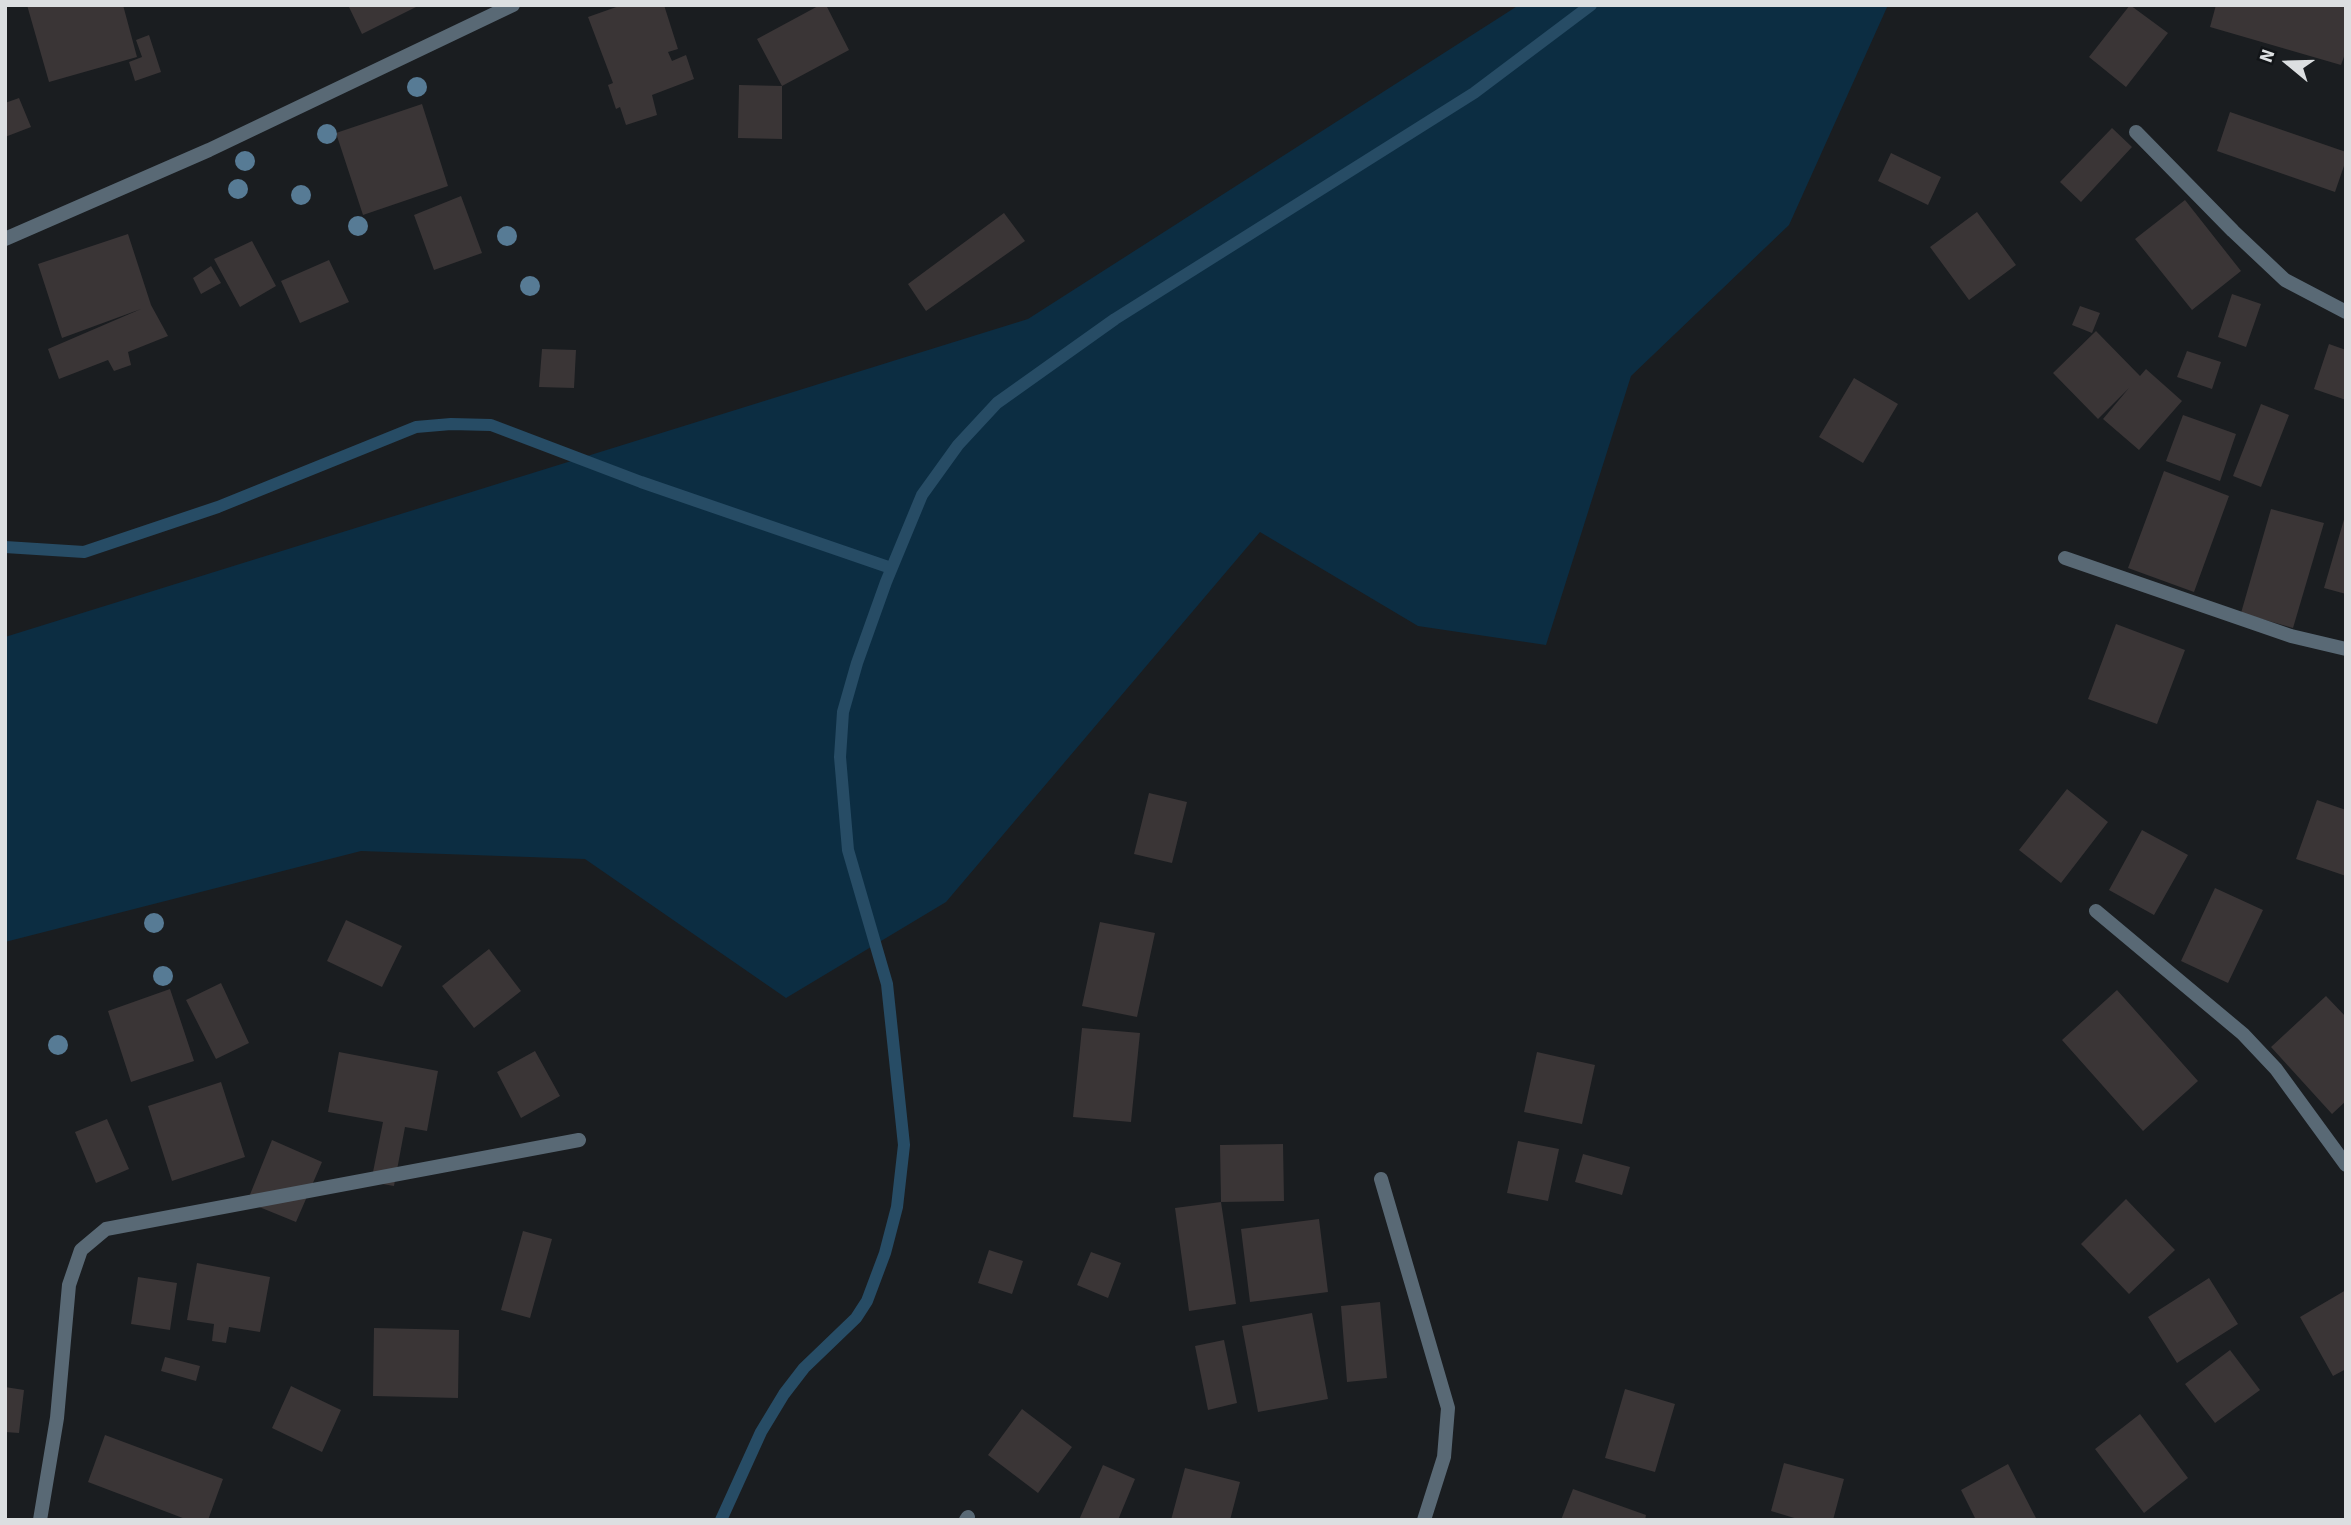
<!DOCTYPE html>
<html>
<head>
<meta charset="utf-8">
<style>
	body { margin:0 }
	#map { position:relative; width:2351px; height:1525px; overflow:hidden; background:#1a1d20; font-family:"Source Sans 3",sans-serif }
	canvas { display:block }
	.frame { position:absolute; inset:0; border:7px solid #dcdfe1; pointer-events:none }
	.north { position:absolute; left:2253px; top:28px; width:70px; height:70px; -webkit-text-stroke:5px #111417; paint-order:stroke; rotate:289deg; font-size:19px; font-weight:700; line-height:28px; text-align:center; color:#dcdfe1 }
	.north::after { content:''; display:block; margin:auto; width:24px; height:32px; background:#dcdfe1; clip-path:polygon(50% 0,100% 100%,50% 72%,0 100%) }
</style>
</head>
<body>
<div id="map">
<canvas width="2351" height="1525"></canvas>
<div class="frame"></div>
<div class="north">N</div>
</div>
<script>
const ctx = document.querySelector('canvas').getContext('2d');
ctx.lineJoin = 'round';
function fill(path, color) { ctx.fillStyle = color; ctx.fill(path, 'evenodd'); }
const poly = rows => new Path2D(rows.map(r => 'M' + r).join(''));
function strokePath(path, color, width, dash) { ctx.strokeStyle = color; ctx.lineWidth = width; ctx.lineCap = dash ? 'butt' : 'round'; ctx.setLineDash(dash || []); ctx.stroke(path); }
fill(poly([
	[1519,5,1888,5,1789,225,1631,376,1546,645,1418,626,1260,532,946,902,786,998,585,859,361,851,5,942,5,637,1028,319]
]), '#0c2d42');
strokePath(poly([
	[5,547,84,552,218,507,416,427,451,424,491,425,641,482,891,568],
	[721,1520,761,1432,784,1394,804,1368,856,1318,867,1301,885,1253,897,1207,904,1145,887,984,848,850,840,757,843,712,857,663,886,582,922,495,958,445,997,403,1115,319,1474,93,1591,5]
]), '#274c65', 12);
fill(poly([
	[27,5,123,5,137,57,49,82],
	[348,5,420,5,362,34],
	[622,5,664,5,678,49,668,52,672,61,686,55,694,79,652,95,657,115,626,125,620,107,616,109,608,85,613,83,588,17],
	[820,5,826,5,849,50,782,86,757,39],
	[2130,5,2168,33,2126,87,2089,57],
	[2216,5,2346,5,2346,51,2341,65,2210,27],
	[149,35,161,72,135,81,129,62,142,57,136,40],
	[739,85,782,86,782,139,738,138],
	[19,98,31,127,5,137,5,103],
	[422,104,448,186,363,215,336,133],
	[2230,112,2346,152,2346,160,2335,192,2217,151],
	[2112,128,2132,147,2081,202,2060,182],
	[1891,153,1941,177,1928,205,1878,181],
	[461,196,482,253,434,270,414,215],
	[2185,200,2241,271,2192,310,2135,239],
	[1977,212,2016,265,1969,300,1930,247],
	[1004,213,1025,241,926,311,908,284],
	[128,234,151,305,168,336,128,352,131,365,114,371,108,360,59,379,48,349,141,309,62,338,38,264],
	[252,241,276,286,240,307,214,259],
	[329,260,349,302,300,323,281,281],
	[211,266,221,283,201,294,193,278],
	[2232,294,2261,304,2246,347,2218,337],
	[2080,306,2100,313,2092,333,2072,325],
	[2096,331,2140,376,2146,369,2182,401,2139,450,2103,419,2129,388,2098,419,2053,373],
	[2329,344,2346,350,2346,400,2314,389],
	[542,349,576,350,574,388,539,387],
	[2187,351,2221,362,2212,389,2177,377],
	[1854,378,1898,404,1863,463,1819,437],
	[2261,404,2289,415,2261,487,2233,476],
	[2183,415,2236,434,2220,481,2166,461],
	[2164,471,2229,496,2194,592,2128,568],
	[2271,509,2324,523,2293,628,2241,613],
	[2345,516,2346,516,2346,594,2324,588],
	[2116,624,2185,650,2157,724,2088,699],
	[2067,789,2108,822,2061,883,2019,850],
	[1149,793,1187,802,1172,863,1134,854],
	[2317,800,2346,810,2346,876,2296,859],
	[2142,830,2188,855,2154,915,2109,890],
	[2215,888,2263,910,2228,983,2181,961],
	[346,920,402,946,382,987,327,961],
	[1100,922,1155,933,1137,1017,1082,1006],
	[489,949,521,991,474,1028,442,986],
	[221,983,249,1043,216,1059,186,1000],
	[170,989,194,1061,131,1082,108,1011],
	[2117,990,2198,1081,2143,1131,2062,1040],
	[2326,996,2346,1017,2346,1101,2332,1114,2271,1047],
	[1082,1028,1140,1033,1131,1122,1073,1117],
	[535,1051,560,1096,521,1118,497,1072],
	[339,1052,438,1071,427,1131,405,1127,394,1186,371,1182,383,1122,328,1112],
	[1537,1052,1595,1065,1582,1124,1524,1112],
	[221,1082,245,1157,172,1181,148,1106],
	[107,1119,129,1169,96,1183,75,1132],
	[272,1140,322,1162,296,1222,247,1202],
	[1518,1141,1559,1149,1548,1201,1507,1193],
	[1283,1144,1284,1201,1221,1202,1220,1145],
	[1583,1154,1630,1167,1622,1195,1575,1182],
	[2126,1199,2175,1250,2129,1294,2081,1244],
	[1221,1202,1236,1304,1189,1311,1175,1208],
	[1319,1219,1328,1292,1250,1302,1241,1229],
	[523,1231,552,1239,530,1318,501,1310],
	[989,1250,1023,1261,1012,1294,978,1283],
	[1091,1252,1121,1263,1108,1298,1077,1285],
	[197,1263,270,1277,260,1332,229,1327,226,1343,212,1341,214,1324,187,1320],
	[138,1277,177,1283,170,1330,131,1324],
	[2209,1278,2238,1324,2177,1363,2148,1317],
	[2346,1290,2346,1369,2333,1376,2300,1317],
	[1380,1302,1387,1378,1347,1382,1341,1306],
	[1312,1313,1328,1399,1258,1412,1242,1326],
	[374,1328,459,1330,458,1398,373,1396],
	[1224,1340,1237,1403,1208,1410,1195,1346],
	[2230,1350,2260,1390,2215,1423,2185,1384],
	[165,1357,200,1366,196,1381,161,1371],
	[291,1386,341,1410,322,1452,272,1428],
	[5,1387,24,1390,19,1433,5,1432],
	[1625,1389,1675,1404,1655,1472,1605,1458],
	[1022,1409,1072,1447,1038,1493,988,1455],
	[2140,1414,2188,1478,2144,1513,2095,1449],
	[105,1435,223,1479,208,1520,188,1520,88,1482],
	[1784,1463,1844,1479,1833,1520,1801,1520,1771,1511],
	[2008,1464,2037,1520,1976,1520,1961,1490],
	[1103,1465,1135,1479,1118,1520,1079,1520],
	[1185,1468,1240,1482,1230,1520,1171,1520],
	[1573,1489,1646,1515,1645,1520,1561,1520]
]), '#3a3536');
strokePath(poly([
	[2136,132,2233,231,2285,280,2346,312],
	[5,239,209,150,513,5],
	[2065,558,2291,636,2346,649],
	[2096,911,2243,1034,2276,1069,2346,1165],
	[1381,1179,1448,1408,1444,1457,1424,1520],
	[40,1520,57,1418,69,1285,81,1250,106,1229,579,1140],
	[966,1520,968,1517]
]), '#596975', 14);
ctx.fillStyle = '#577b95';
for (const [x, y] of [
	[417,87],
	[327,134],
	[245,161],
	[238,189],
	[301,195],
	[358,226],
	[507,236],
	[530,286],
	[154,923],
	[163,976],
	[58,1045]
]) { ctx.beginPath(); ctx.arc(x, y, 10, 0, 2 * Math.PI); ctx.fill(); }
</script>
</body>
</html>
